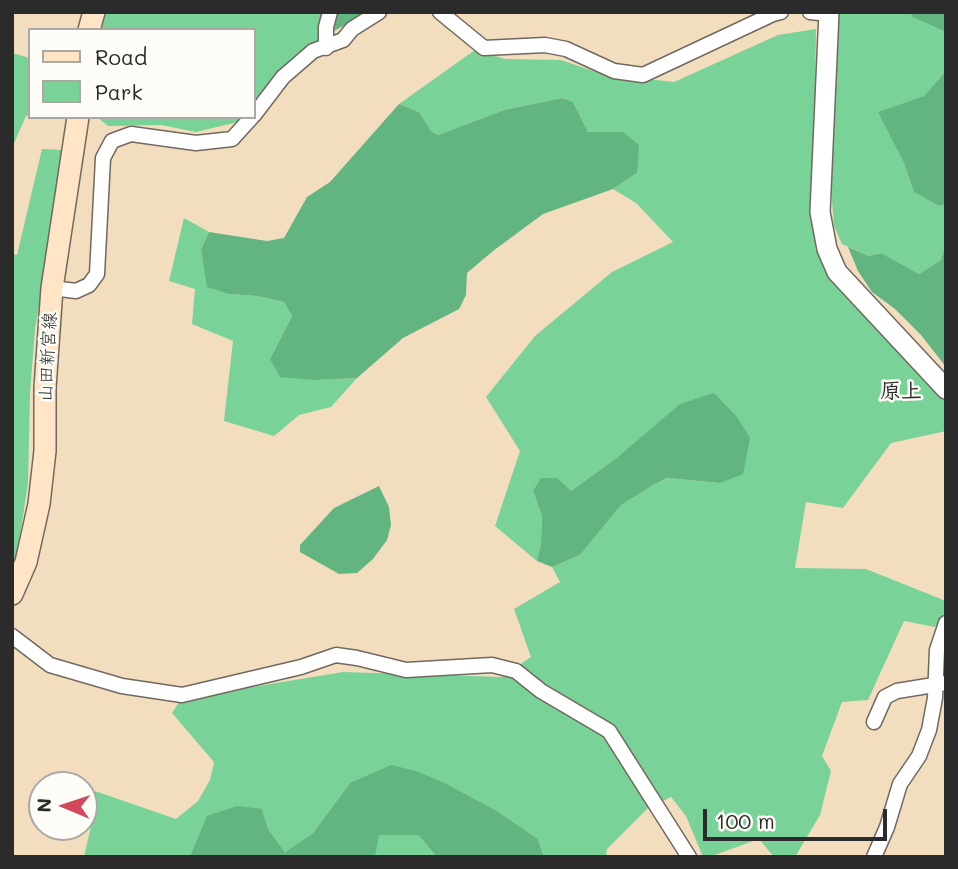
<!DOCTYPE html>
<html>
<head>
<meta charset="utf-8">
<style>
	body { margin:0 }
	#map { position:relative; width:958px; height:869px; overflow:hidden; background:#f3ddbf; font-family:Mali,sans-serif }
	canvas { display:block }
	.frame { position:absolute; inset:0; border:14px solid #2b2b2b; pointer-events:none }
	.legend { position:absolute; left:28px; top:28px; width:228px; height:91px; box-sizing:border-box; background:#fdfcf7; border:2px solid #a9a8a5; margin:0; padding:9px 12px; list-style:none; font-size:21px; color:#2b2b2b }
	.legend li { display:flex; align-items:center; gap:14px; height:35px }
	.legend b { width:35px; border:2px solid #a9a8a5 }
	.north { position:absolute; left:28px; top:771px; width:70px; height:70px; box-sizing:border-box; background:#fdfcf7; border:2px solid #a9a8a5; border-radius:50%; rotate:272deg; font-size:19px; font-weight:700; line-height:28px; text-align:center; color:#2b2b2b }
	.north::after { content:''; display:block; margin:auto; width:24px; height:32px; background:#d1495b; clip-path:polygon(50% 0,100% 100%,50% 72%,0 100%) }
	.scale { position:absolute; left:703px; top:809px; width:184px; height:32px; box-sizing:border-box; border:4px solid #2b2b2b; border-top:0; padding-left:9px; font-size:21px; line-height:24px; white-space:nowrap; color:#2b2b2b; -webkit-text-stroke:5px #fdfcf7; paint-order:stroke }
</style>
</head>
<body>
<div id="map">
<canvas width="958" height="869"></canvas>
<div class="frame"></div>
<ul class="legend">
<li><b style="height:9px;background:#ffe4c6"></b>Road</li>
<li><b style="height:19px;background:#79d298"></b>Park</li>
</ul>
<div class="north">N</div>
<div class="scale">100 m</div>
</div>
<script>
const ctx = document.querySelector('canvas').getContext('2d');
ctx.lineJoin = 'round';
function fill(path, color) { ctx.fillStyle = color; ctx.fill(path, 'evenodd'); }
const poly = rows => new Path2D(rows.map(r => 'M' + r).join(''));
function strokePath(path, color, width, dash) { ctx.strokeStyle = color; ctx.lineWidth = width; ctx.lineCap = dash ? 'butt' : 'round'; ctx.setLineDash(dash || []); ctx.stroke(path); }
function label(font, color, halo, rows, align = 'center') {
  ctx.font = font + ' Mali,"Klee One",sans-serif'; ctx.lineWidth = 5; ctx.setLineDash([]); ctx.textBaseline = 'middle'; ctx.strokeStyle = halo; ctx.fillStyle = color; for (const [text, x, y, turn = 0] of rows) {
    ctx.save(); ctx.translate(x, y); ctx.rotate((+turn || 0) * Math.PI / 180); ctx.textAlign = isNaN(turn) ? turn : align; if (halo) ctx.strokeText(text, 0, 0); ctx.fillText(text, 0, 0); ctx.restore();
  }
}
fill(poly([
	[103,12,337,12,333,31,297,57,254,105,254,30,98,30],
	[838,12,910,12,912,17,946,32,946,71,924,96,879,112,903,161,914,192,939,206,946,204,946,243,941,260,919,274,881,253,869,256,842,244,834,226,830,175],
	[816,29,813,231,821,252,849,301,928,378,946,403,946,431,891,443,843,508,806,502,795,568,866,569,946,601,946,611,935,627,904,621,868,700,842,702,822,756,831,771,820,815,795,857,774,857,759,839,709,857,703,857,686,816,671,797,647,809,607,849,606,857,544,857,538,839,497,811,447,784,350,783,313,833,285,852,268,829,262,809,190,857,84,857,93,817,95,791,176,819,198,801,210,780,214,762,172,713,179,702,246,688,343,672,501,677,531,657,514,609,560,582,552,567,580,555,621,505,653,485,669,478,720,483,618,457,571,491,533,491,542,516,541,543,537,561,495,526,520,451,486,397,535,336,612,272,673,242,636,203,613,189,637,173,623,132,588,132,573,102,562,98,504,110,438,135,431,131,419,112,399,104,475,50,505,59,561,60,602,74,674,82,778,35],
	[12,53,30,58,30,115,26,116,12,148],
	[97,117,245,117,242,121,196,132,161,125,108,126],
	[42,149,67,150,35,329,30,394,28,483,16,561,12,571,12,254,17,255],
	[184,218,209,232,201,249,208,287,228,294,257,296,284,302,292,316,270,359,315,380,357,378,331,407,299,415,274,436,224,421,233,341,192,324,195,289,169,281],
	[378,835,418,835,437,857,375,857]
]), '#79d298');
fill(poly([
	[337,12,368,12,334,31],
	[910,12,946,12,946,32,912,17],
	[946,71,946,204,939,206,914,192,903,161,878,112,924,96],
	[562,98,573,102,588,132,623,132,639,145,637,173,613,189,543,214,493,251,467,273,466,295,459,309,403,338,357,378,315,380,280,377,270,359,292,316,284,302,257,296,228,294,207,287,201,249,209,232,267,241,284,238,307,197,330,182,399,104,419,112,431,131,438,135,504,110],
	[946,243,946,367,921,335,895,309,872,292,858,271,848,247,869,256,881,253,919,274,941,260],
	[714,393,737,417,750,438,743,474,720,483,668,478,653,485,621,505,580,555,552,567,537,561,541,543,542,516,533,491,541,478,557,478,571,491,618,457,680,404],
	[379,486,389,507,391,525,387,540,373,559,357,573,339,574,300,552,300,545,334,508],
	[391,765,416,771,447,784,497,811,538,839,544,857,437,857,418,835,379,835,375,857,190,857,207,816,237,806,262,809,268,829,285,852,313,833,350,783]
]), '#62b480');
const minor = poly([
	[440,12,484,48,545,45,566,49,614,71,643,75,773,14,781,12],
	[810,12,829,14],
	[326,48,326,27,330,12],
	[254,115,283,77,305,58,313,51,343,40,352,29,379,12],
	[52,288,76,291,89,285,97,274,103,158,112,141,131,134,196,143,232,139,252,117],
	[12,636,50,665,122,686,182,695,301,667,336,655,357,658,406,670,492,665,516,671,541,691,609,731,689,857],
	[874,722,885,697,897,691,946,683],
	[874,857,887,827,900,784,919,756,929,730,935,698,937,650,946,623]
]);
const tertiary = poly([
	[829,12,820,212,827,249,837,272,946,389]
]);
const secondary = poly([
	[89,30,94,12],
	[12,594,26,562,39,504,45,451,45,388,52,288,78,117]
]);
strokePath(minor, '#71695f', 17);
strokePath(tertiary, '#71695f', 22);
strokePath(secondary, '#71695f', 24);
strokePath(minor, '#fff', 14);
strokePath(tertiary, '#fff', 19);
strokePath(secondary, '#ffe4c6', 21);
label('18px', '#2b2b2b', '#fdfcf7', [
	["山田新宮線",48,357,-87]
]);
label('bold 21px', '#2b2b2b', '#fdfcf7', [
	["原上",901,392]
]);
</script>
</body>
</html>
